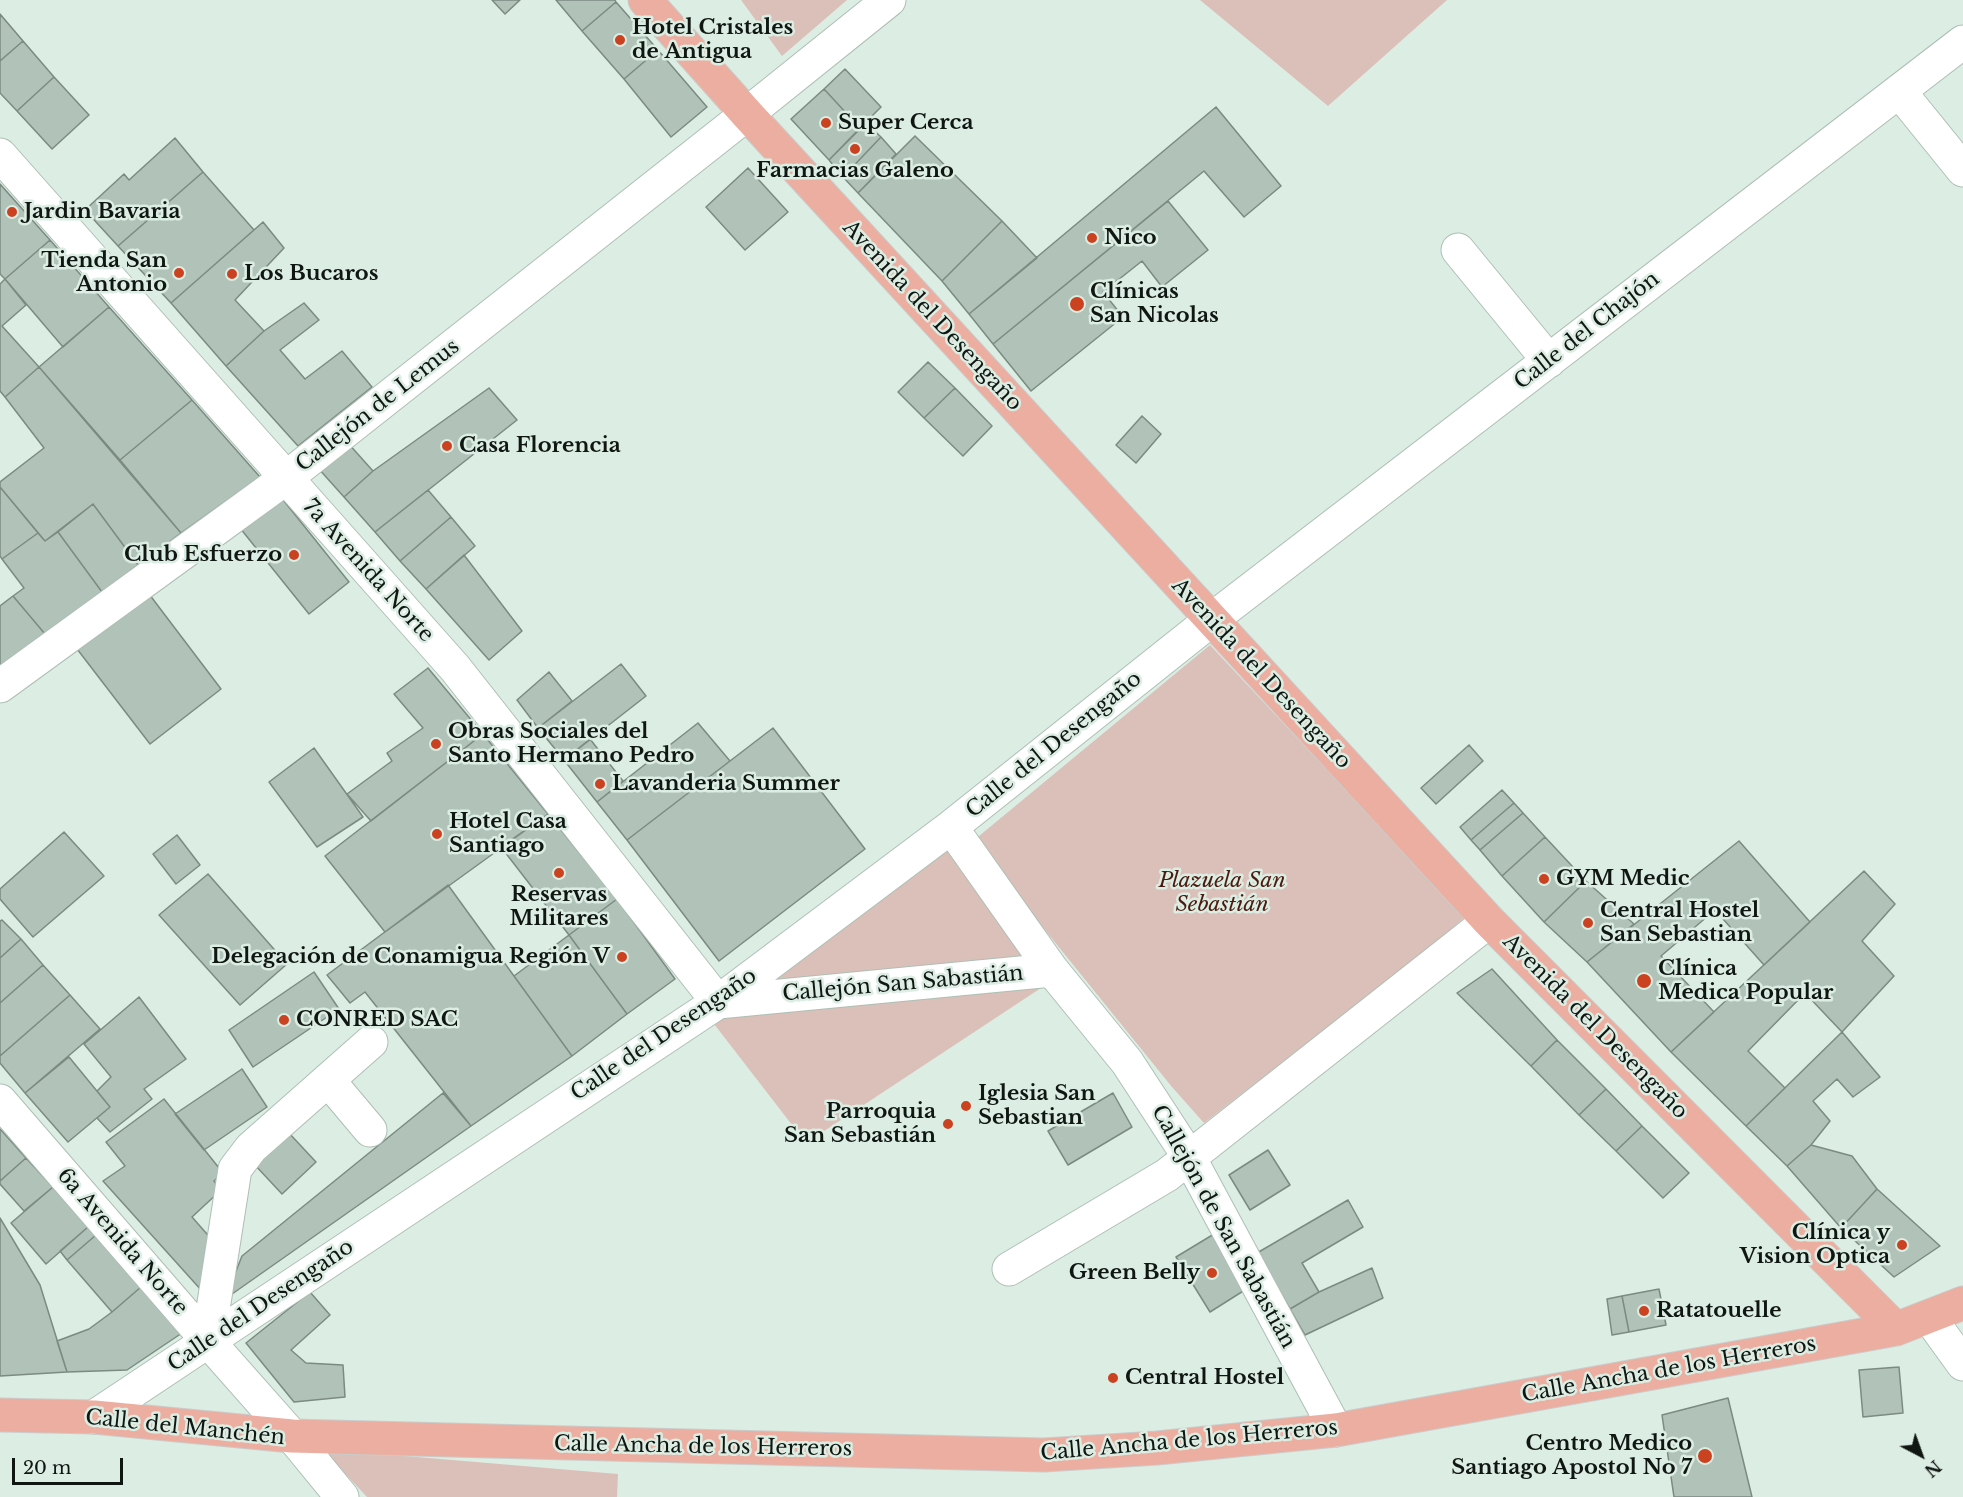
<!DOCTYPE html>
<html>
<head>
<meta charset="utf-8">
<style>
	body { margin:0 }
	#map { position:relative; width:1963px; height:1497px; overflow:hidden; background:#dcede3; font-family:"Libre Baskerville",serif }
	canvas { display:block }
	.north { position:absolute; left:1891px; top:1425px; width:60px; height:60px; -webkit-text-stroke:4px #dcede3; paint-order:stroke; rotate:139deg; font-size:16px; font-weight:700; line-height:24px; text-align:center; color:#101612 }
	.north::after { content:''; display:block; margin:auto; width:21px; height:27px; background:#101612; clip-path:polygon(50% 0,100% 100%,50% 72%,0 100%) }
	.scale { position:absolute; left:12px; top:1458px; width:111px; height:27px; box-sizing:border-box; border:3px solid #101612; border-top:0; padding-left:8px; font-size:18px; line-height:21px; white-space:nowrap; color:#101612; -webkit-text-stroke:4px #dcede3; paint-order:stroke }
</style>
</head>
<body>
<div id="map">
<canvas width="1963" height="1497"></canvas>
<div class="north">N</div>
<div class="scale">20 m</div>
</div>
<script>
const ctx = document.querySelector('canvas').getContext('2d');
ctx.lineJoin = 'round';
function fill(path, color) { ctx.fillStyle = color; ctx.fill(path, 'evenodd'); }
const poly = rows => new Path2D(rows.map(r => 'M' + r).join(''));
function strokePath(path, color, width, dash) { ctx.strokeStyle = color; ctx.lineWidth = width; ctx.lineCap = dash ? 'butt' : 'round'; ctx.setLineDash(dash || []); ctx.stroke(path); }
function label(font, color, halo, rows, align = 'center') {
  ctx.font = font + ' "Libre Baskerville",serif'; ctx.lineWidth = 5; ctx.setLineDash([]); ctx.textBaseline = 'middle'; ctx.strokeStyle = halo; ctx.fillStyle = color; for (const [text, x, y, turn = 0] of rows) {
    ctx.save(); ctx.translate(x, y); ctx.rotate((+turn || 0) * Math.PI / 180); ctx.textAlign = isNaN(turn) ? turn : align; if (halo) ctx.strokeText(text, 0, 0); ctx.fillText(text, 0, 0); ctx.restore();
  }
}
fill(poly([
	[741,0,847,0,782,56],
	[1200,0,1447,0,1328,106],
	[1210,645,1465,917,1426,951,1204,1123,1172,1087,973,841],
	[952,848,1032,958,753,988],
	[1044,986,806,1143,704,1011],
	[322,1449,618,1474,617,1497,367,1497]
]), '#dac0b9');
const building = poly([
	[492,0,520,0,505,14,492,0],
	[556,0,615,0,616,2,582,31,556,0],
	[616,2,658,50,624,79,582,31,616,2],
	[0,14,23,41,0,61,0,14],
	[23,41,54,77,17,111,0,93,0,61,23,41],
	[658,50,707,107,671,137,624,79,658,50],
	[845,69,881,107,860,128,824,89,845,69],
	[54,77,89,115,52,149,17,111,54,77],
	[824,89,860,128,829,160,791,119,824,89],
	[1216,107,1281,186,1244,217,1204,171,993,344,969,314,1216,107],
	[866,123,881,137,843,177,829,160,866,123],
	[915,136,1002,221,942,281,858,193,915,136],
	[881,137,896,154,858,193,843,177,881,137],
	[175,138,203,172,118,246,85,210,124,174,129,180,175,138],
	[748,168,788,212,745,250,706,207,748,168],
	[203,172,254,230,171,303,118,246,203,172],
	[0,184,50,240,5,279,0,274,0,184],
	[1168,201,1208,250,1162,287,1142,261,1103,292,1123,317,1031,391,993,344,1168,201],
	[1002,221,1037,258,969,314,942,281,1002,221],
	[263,222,284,248,235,300,264,331,226,366,171,303,263,222],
	[50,240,109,307,63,347,5,279,50,240],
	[5,279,26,305,2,326,39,367,5,397,0,391,0,284,5,279],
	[304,303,319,320,280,350,305,379,342,351,372,387,298,446,226,366,264,331,304,303],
	[109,307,192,400,120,460,39,367,109,307],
	[928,362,955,388,924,418,898,392,928,362],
	[39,367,181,533,138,565,93,504,45,541,0,487,0,482,44,448,5,397,39,367],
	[489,388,517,420,375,532,344,497,373,471,489,388],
	[955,388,992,426,963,456,924,418,955,388],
	[192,400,260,477,181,533,120,460,192,400],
	[1142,416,1161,434,1136,463,1116,445,1142,416],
	[347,442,373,471,344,497,318,468,347,442],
	[0,487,38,533,2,559,0,556,0,487],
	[428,490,451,517,400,561,375,532,428,490],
	[280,496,349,582,309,614,240,528,280,496],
	[93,504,138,565,102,592,58,532,93,504],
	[451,517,475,546,426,589,400,561,451,517],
	[58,532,102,592,45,634,13,596,24,588,2,559,38,533,45,541,58,532],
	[464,555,522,631,489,660,426,589,464,555],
	[146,590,221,689,150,744,74,645,146,590],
	[13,596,45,634,0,666,0,606,13,596],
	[621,664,646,696,564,760,538,728,621,664],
	[428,668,483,734,371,821,347,794,392,761,387,753,423,728,394,694,428,668],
	[549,672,572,701,538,728,517,700,549,672],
	[698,723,730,761,627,840,597,802,698,723],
	[773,728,865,849,719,961,627,840,773,728],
	[483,734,548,814,385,932,325,856,483,734],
	[590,739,623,781,597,802,564,760,590,739],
	[1469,745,1483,761,1436,804,1421,788,1469,745],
	[314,748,363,817,317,847,269,782,314,748],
	[1502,790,1514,803,1471,840,1460,827,1502,790],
	[1514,803,1523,813,1480,850,1471,840,1514,803],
	[1523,813,1545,837,1502,876,1480,850,1523,813],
	[548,814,617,899,569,935,501,847,548,814],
	[64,832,104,876,33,937,0,899,0,889,64,832],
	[177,835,200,865,176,884,153,854,177,835],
	[1545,837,1586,881,1544,922,1502,876,1545,837],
	[1739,841,1810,922,1764,965,1715,910,1661,956,1714,1012,1671,1052,1587,962,1739,841],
	[1864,871,1895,904,1862,941,1894,976,1842,1032,1805,993,1748,1051,1785,1088,1746,1126,1671,1052,1864,871],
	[208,874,287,964,240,1005,159,915,208,874],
	[1586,881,1634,924,1587,962,1544,922,1586,881],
	[448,885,572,1056,471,1126,365,992,350,1003,327,975,448,885],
	[617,899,675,979,627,1014,569,935,617,899],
	[2,920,21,939,0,958,0,921,2,920],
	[569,935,627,1014,572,1056,514,976,569,935],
	[21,939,43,965,0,1003,0,958,21,939],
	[43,965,70,995,0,1056,0,1003,43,965],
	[1492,969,1557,1040,1531,1066,1457,993,1492,969],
	[314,972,339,1009,253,1067,229,1030,314,972],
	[70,995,100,1029,25,1093,0,1063,0,1056,70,995],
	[139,997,186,1059,144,1089,152,1099,110,1132,97,1118,110,1107,97,1091,111,1077,84,1044,139,997],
	[1842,1032,1880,1077,1853,1097,1837,1079,1813,1101,1830,1121,1811,1145,1787,1166,1746,1126,1842,1032],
	[1557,1040,1606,1089,1579,1115,1531,1066,1557,1040],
	[69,1057,110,1107,68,1142,25,1093,69,1057],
	[242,1069,267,1107,204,1150,175,1114,242,1069],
	[1606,1089,1642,1126,1616,1151,1579,1115,1606,1089],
	[443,1093,471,1126,225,1299,242,1256,443,1093],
	[1113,1093,1132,1127,1068,1165,1048,1131,1113,1093],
	[164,1099,223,1173,214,1181,221,1190,192,1217,214,1242,202,1291,103,1181,125,1166,106,1142,164,1099],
	[1642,1126,1689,1173,1663,1198,1616,1151,1642,1126],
	[0,1129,26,1158,0,1181,0,1129],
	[288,1132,316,1162,282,1194,254,1164,288,1132],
	[1811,1145,1852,1156,1877,1189,1841,1228,1787,1166,1811,1145],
	[1268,1150,1290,1185,1250,1210,1229,1175,1268,1150],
	[26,1158,53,1187,24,1211,0,1184,0,1181,26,1158],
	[53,1187,88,1227,46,1264,11,1223,53,1187],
	[1877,1189,1940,1246,1894,1277,1841,1228,1877,1189],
	[1348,1200,1363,1227,1302,1263,1319,1292,1290,1309,1257,1253,1348,1200],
	[0,1218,40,1285,67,1372,0,1376,0,1218],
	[88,1227,96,1235,67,1260,60,1251,88,1227],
	[1214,1234,1248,1288,1210,1312,1176,1257,1214,1234],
	[96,1235,141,1287,112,1312,67,1260,96,1235],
	[1372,1268,1383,1298,1305,1335,1290,1309,1319,1292,1372,1268],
	[141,1287,182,1333,127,1370,67,1372,57,1341,89,1329,112,1312,141,1287],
	[1659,1289,1666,1325,1629,1332,1622,1296,1659,1289],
	[310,1292,330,1315,291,1350,306,1363,343,1365,345,1397,294,1402,246,1343,310,1292],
	[1622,1296,1629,1332,1612,1335,1607,1299,1622,1296],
	[1899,1367,1903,1413,1863,1417,1859,1370,1899,1367],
	[1728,1398,1752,1497,1674,1497,1662,1415,1728,1398]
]);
fill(building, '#b1c2b8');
strokePath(building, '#7b8b82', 1.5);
const minor = poly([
	[1899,91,1963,170],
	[0,155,455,668,718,1002,1052,970],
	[1458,250,1549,361],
	[0,686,286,478,747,114,889,0],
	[951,827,1052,970,1127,1062,1189,1157,1336,1430],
	[328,1080,370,1130],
	[0,1101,208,1341,292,1436,342,1497],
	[1009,1269,1167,1175,1489,921],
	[1929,1317,1963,1364],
	[208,1341,235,1169,251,1148,371,1042],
	[94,1417,718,1002,951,827,1211,620,1963,42]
]);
const major = poly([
	[645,0,747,114,1489,921,1896,1329],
	[0,1415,94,1417,292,1436,1044,1455,1157,1448,1336,1430,1896,1329,1963,1303]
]);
strokePath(minor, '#aebfb5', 35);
strokePath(major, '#cacccb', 35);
strokePath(minor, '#fff', 33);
strokePath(major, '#ebaea0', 33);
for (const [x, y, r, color] of [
	[620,40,6,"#cb4220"],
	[826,123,6,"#cb4220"],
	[855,149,6,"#cb4220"],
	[12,212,6,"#cb4220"],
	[1092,238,6,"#cb4220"],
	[179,273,6,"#cb4220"],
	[232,274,6,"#cb4220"],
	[1077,304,8,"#cb4220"],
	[447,446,6,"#cb4220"],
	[294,555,6,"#cb4220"],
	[436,744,6,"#cb4220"],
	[600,784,6,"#cb4220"],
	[437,834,6,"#cb4220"],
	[559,873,6,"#cb4220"],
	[1544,879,6,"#cb4220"],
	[1588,923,6,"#cb4220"],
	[622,957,6,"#cb4220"],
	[1644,981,8,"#cb4220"],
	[284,1020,6,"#cb4220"],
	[966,1106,6,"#cb4220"],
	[948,1124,6,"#cb4220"],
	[1902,1245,6,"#cb4220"],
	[1212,1273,6,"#cb4220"],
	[1644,1311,6,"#cb4220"],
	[1113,1378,6,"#cb4220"],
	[1705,1456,8,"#cb4220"]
]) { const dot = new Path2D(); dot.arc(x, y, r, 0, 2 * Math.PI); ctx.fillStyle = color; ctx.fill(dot); strokePath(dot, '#dcede3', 2); }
label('bold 21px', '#101612', '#dcede3', [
	["Hotel Cristales",632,28],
	["de Antigua",632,52],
	["Super Cerca",838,123],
	["Farmacias Galeno",855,171,"center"],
	["Jardin Bavaria",24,212],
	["Nico",1104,238],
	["Tienda San",167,261,"right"],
	["Antonio",167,285,"right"],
	["Los Bucaros",244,274],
	["Clínicas",1090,292],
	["San Nicolas",1090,316],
	["Casa Florencia",459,446],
	["Club Esfuerzo",282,555,"right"],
	["Obras Sociales del",448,732],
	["Santo Hermano Pedro",448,756],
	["Lavanderia Summer",612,784],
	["Hotel Casa",449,822],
	["Santiago",449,846],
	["GYM Medic",1556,879],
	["Reservas",559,895,"center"],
	["Militares",559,919,"center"],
	["Central Hostel",1600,911],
	["San Sebastian",1600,935],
	["Delegación de Conamigua Región V",610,957,"right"],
	["Clínica",1658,969],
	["Medica Popular",1658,993],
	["CONRED SAC",296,1020],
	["Iglesia San",978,1094],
	["Sebastian",978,1118],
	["Parroquia",936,1112,"right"],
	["San Sebastián",936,1136,"right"],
	["Clínica y",1890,1233,"right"],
	["Vision Optica",1890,1257,"right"],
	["Green Belly",1200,1273,"right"],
	["Ratatouelle",1656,1311],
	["Central Hostel",1125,1378],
	["Centro Medico",1692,1444,"right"],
	["Santiago Apostol No 7",1692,1468,"right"]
], 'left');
label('21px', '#101612', '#dcede3', [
	["Avenida del Desengaño",932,316,47],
	["Calle del Chajón",1587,331,-38],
	["Callejón de Lemus",378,406,-38],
	["7a Avenida Norte",368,571,48],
	["Avenida del Desengaño",1261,674,47],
	["Calle del Desengaño",1054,745,-39],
	["Callejón San Sabastián",903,984,-5],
	["Avenida del Desengaño",1595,1027,45],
	["Calle del Desengaño",664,1035,-34],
	["Callejón de San Sabastián",1223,1227,61],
	["6a Avenida Norte",122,1242,49],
	["Calle del Desengaño",261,1306,-34],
	["Calle Ancha de los Herreros",1669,1370,-10],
	["Calle del Manchén",185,1428,6],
	["Calle Ancha de los Herreros",1189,1441,-5],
	["Calle Ancha de los Herreros",703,1447,1]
]);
label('italic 21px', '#4c1a0e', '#dcede3', [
	["Plazuela San",1222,881],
	["Sebastián",1222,905]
]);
</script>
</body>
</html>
